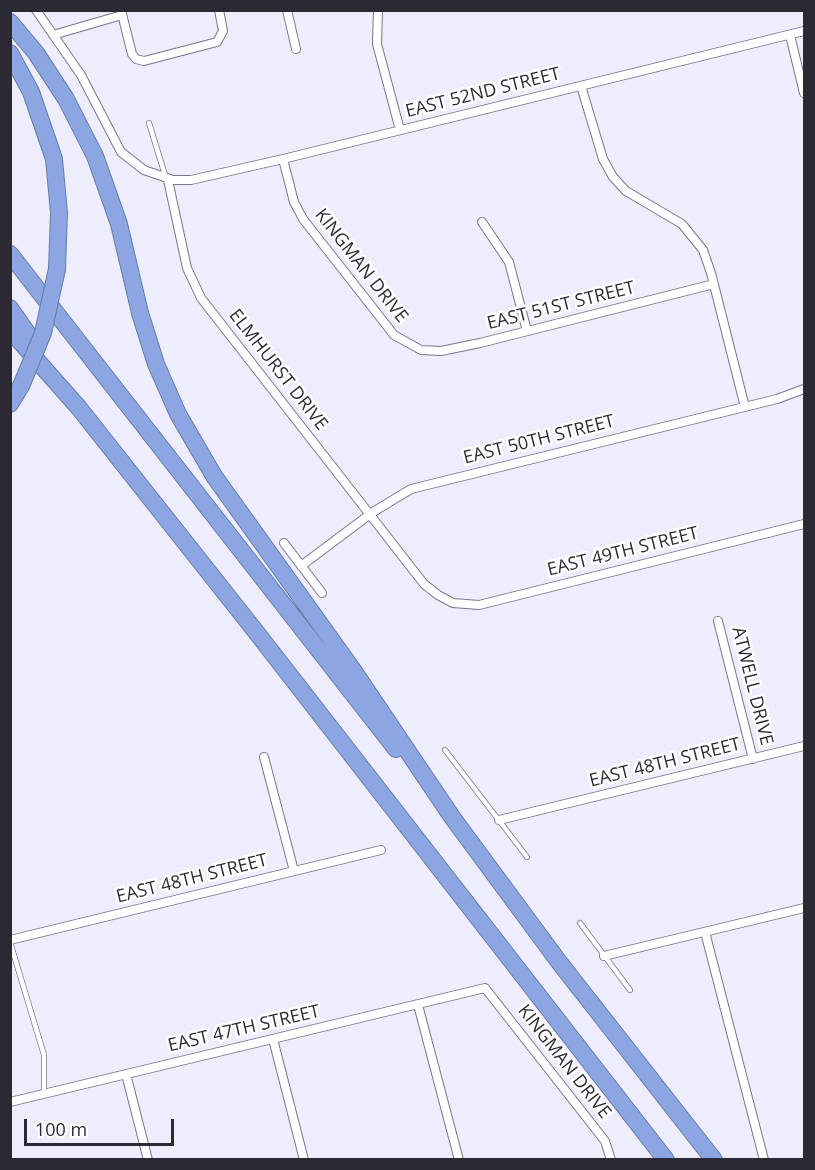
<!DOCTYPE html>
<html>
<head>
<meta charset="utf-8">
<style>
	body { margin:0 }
	#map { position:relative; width:815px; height:1170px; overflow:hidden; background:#eeedfd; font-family:"Open Sans",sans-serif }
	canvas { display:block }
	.frame { position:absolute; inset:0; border:12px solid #2b2a34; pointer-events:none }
	.scale { position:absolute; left:24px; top:1119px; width:150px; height:27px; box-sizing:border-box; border:3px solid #2b2a34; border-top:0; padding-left:8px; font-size:18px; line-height:21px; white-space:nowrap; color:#2b2a34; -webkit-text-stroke:4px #fff; paint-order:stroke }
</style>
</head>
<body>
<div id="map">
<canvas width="815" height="1170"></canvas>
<div class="frame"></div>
<div class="scale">100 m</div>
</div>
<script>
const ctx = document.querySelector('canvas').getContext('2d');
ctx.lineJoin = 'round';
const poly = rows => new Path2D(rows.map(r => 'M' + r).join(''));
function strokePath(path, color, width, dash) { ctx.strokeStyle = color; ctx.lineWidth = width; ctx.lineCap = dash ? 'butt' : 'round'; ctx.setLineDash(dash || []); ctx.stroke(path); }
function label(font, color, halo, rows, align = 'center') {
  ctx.font = font + ' "Open Sans",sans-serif'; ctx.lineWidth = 5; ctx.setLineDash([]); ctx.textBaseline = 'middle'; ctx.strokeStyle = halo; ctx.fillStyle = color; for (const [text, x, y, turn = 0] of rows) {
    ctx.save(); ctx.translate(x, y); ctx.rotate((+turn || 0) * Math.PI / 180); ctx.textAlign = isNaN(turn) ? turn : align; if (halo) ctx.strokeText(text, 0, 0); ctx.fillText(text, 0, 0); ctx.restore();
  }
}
const lane = poly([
	[149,123,165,175],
	[445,750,527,857],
	[580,923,630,990],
	[10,942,44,1055,44,1094]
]);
const street = poly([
	[36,10,81,75,121,152,144,170,173,180,191,180,283,159,804,31],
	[121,10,132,54,136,59,144,61,217,42,223,31,219,10],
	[287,10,296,49],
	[378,10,377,44,400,130],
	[53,35,122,15],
	[790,35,804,93],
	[581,86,603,159,613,177,626,191,682,224,703,250,711,273,745,407],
	[283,159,294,202,303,219,394,335,421,350,441,351,480,343,714,284],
	[168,180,187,268,201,298,424,584,438,595,453,603,479,605,804,524],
	[482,222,509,262,527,331],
	[284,543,322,593],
	[301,566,373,512,411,489,777,399,804,389],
	[718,621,753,759],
	[264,757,294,871],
	[499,820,804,746],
	[705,932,764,1160],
	[10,940,381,850],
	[604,956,804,908],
	[418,1005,459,1160],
	[273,1039,304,1160],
	[126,1074,148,1160],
	[10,1102,485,988,605,1141,611,1160]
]);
const highway = poly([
	[10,22,36,53,66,99,95,156,119,224,140,313,156,364,178,414,214,476,353,670,452,817,559,962,714,1160],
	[10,53,31,92,54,159,59,213,57,269],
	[10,254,396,749],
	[10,308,37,347],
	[10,330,79,408,260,637,666,1160],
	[10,404,21,386]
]);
strokePath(lane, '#78768c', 6);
strokePath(street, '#78768c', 10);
strokePath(highway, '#697ba5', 18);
strokePath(lane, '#fff', 4.5);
strokePath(street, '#fff', 8);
strokePath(highway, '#8ba6e2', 16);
const highwayBridge = poly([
	[21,386,43,333,57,269]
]);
strokePath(highwayBridge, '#697ba5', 18, []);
strokePath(highwayBridge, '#8ba6e2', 16);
label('18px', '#2b2a34', '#fff', [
	["EAST 52ND STREET",483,93,-14],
	["KINGMAN DRIVE",361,266,52],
	["EAST 51ST STREET",561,306,-14],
	["ELMHURST DRIVE",278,370,52],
	["EAST 50TH STREET",539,440,-14],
	["EAST 49TH STREET",623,552,-14],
	["ATWELL DRIVE",752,686,76],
	["EAST 48TH STREET",665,763,-14],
	["EAST 48TH STREET",192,879,-14],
	["EAST 47TH STREET",244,1029,-13],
	["KINGMAN DRIVE",564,1062,52]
]);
</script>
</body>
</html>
